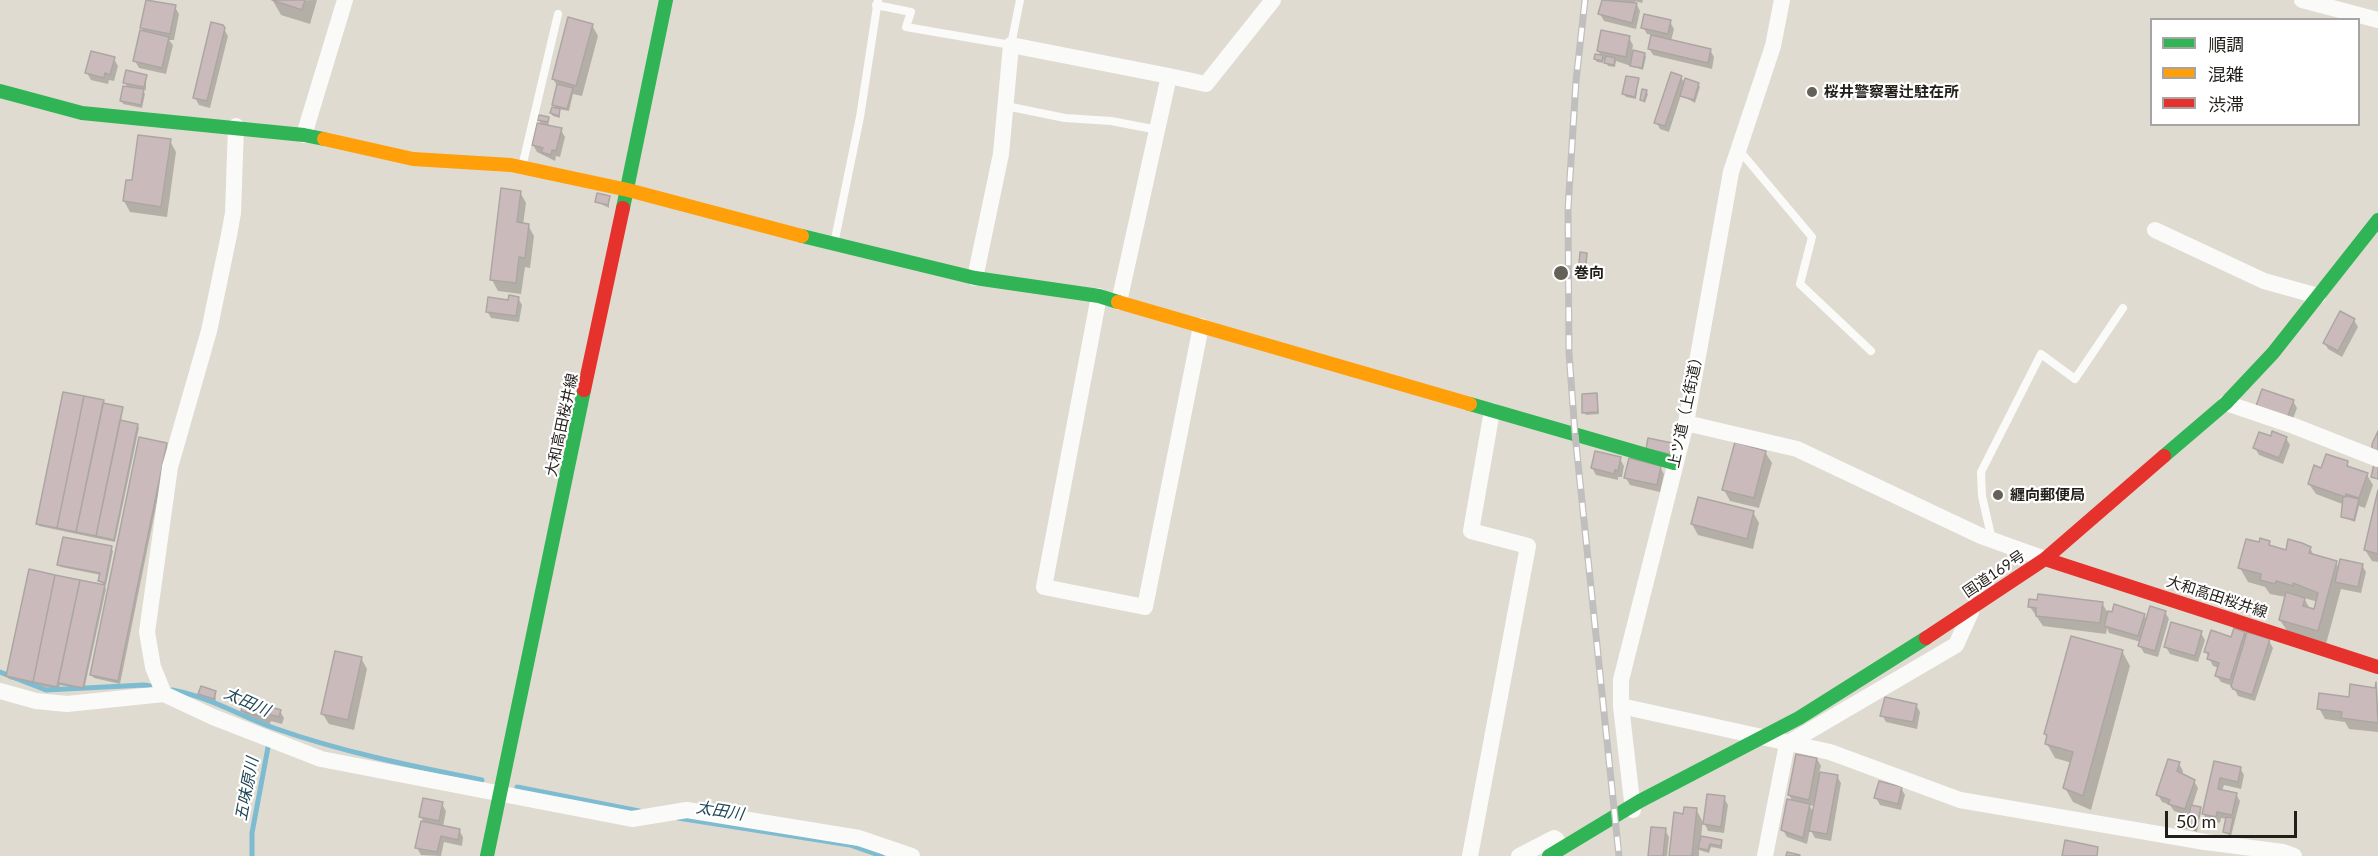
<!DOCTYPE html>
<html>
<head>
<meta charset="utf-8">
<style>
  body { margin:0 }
  #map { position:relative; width:2378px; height:856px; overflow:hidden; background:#e0dbd1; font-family:Lato,"Noto Sans JP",sans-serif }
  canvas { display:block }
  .legend { position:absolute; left:2150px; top:18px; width:210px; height:108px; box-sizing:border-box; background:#fff; border:2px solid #a7a5a3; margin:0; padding:8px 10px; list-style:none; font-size:18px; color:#221f19 }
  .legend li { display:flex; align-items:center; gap:12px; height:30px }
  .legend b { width:30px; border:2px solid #a7a5a3 }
  .scale { position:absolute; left:2165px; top:811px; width:132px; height:27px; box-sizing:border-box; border:3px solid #221f19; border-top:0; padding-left:8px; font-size:18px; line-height:21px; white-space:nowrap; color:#221f19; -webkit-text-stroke:4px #fff; paint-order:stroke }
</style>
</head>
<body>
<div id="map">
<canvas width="2378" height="856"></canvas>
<ul class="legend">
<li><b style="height:8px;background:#30b455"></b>順調</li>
<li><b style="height:8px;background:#ff9f0a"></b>混雑</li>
<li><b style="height:8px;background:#e5322d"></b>渋滞</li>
</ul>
<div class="scale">50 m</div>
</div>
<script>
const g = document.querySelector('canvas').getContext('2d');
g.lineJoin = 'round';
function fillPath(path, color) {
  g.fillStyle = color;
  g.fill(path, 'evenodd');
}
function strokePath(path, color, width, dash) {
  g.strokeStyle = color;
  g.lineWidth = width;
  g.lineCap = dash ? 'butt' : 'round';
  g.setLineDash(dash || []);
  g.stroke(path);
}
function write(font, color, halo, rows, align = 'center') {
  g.font = font + ' Lato,"Noto Sans JP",sans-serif';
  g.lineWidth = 4.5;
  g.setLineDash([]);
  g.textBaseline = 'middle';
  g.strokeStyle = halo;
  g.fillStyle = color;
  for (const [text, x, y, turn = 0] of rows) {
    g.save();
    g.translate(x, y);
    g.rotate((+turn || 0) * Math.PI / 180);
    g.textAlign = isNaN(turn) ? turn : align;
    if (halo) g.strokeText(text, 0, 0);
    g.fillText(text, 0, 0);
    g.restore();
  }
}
const shadow = new Path2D(`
  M317 0 310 24 281 15 273 1Z
  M1604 0H1643L1642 3 1635 1 1640 11 1636 29 1604 21 1600 14Z
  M175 7 179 14 174 40H169L173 45 166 74 139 68 135 61 144 32 142 28Z
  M1670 22 1674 29 1671 41 1710 50 1714 57 1712 69 1653 55 1649 48 1652 35 1647 34 1643 27Z
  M592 25 598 36 582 96 573 94 569 111 558 109 560 118 553 116 551 113 556 109 554 105 558 87 553 79Z
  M222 26 228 36 210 108 199 105 195 98Z
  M1629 38 1633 45 1632 51 1645 54 1646 57 1643 70 1616 61 1615 67 1608 66 1604 59 1603 63 1597 62 1595 59 1602 57 1598 51Z
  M114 59 118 66 114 81 109 80 108 84 91 80 87 73Z
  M146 76V90L142 89 145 94 142 108 123 104 122 101 128 88 125 83Z
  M1681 77 1685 84H1698L1700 87 1695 103 1681 95 1669 132 1660 129 1656 122Z
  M1638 79 1636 99 1626 97 1624 94Z
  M1646 91 1648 94 1645 103 1641 100Z
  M548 119 549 127 561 130 565 137 560 157 556 156 555 161 537 152 533 145 542 126 539 120Z
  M170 141 176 152 167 217 130 212 124 201 133 182Z
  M520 192 526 203 523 225H528L534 236 530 268 525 267 521 294 498 291 492 280Z
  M609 198V208L597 202Z
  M1586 254 1587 267H1582L1580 264Z
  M518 298 522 305 519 322 491 318 487 311Z
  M2354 320 2358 327 2342 357 2328 349 2324 342Z
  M1596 394 1599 414 1586 415 1584 412Z
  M2293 401 2297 408 2291 424 2261 413Z
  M122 408 121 422 137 425 139 428 115 542 39 526 38 523Z
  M2271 438H2286L2290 445 2283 464 2259 455 2255 448Z
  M166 444 168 447 120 684 94 678 92 675Z
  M1765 452 1772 463 1759 508 1730 501 1724 490Z
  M1620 459 1624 466 1622 477H1618V480L1596 475 1592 468Z
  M2347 463 2351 469 2367 475 2373 485 2365 508 2359 506 2355 522 2342 517 2345 505 2316 494 2309 484 2322 470Z
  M1660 467 1664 474 1660 492 1630 485 1626 478Z
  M2378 497V562L2372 561 2365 550Z
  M1753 512 1759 523 1753 549 1698 535 1692 524Z
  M2269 543 2272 548 2287 552 2310 548 2314 556 2336 562 2339 569 2362 565 2366 572 2361 593 2341 589 2326 644 2289 634 2280 620 2286 597 2270 594 2265 587 2248 582 2240 568 2260 544ZM2304 598 2315 601V610L2310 609Z
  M111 548 113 551 106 585 103 584 106 589 84 690 60 685 59 690 9 679 7 676 30 571 103 586 101 575 61 567 59 564Z
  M2102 603 2108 613 2144 615 2147 620 2165 612 2169 619 2158 657 2144 653 2140 646 2141 642 2109 633 2107 628 2106 634 2043 626 2030 607Z
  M2235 630 2269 641 2273 648 2255 701 2238 696 2233 686 2221 682 2217 676 2219 668 2213 666 2206 652 2232 638Z
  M2201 633 2205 640 2198 662 2170 654 2166 647Z
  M2122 651 2130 666 2091 810 2073 802 2065 788 2072 763 2055 758 2047 744 2046 734Z
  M361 658 367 669 354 730 329 724 322 713Z
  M2377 683 2378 732 2349 729 2345 722 2325 719 2319 708 2350 699 2352 686 2377 689Z
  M215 692 216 701 200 694Z
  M1916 705 1920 712 1917 729 1886 722 1882 715Z
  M242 710 280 711 284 718 282 724 271 721 270 724 246 717Z
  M1817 759 1821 766 1819 773 1837 776 1841 783 1831 841 1815 838 1810 829 1807 844 1787 837 1783 830 1793 802 1789 795ZM1809 805 1815 806 1814 813Z
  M2215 762 2240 768 2244 775 2241 789 2224 785 2222 791 2236 794 2240 801 2231 836 2224 832 2227 819 2221 818 2220 823 2207 820 2203 813Z
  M2179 764 2183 771 2182 775 2194 781 2198 788 2192 807 2201 812 2197 832 2187 827 2190 816 2174 811 2170 805 2162 802 2158 795Z
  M1901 788 1905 795 1901 810 1880 805 1876 798Z
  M1724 798 1728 805 1724 833 1708 831 1703 820 1701 837 1721 841 1722 849 1711 847 1709 853 1699 850V856H1671L1684 816 1696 809 1704 824Z
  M442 804 446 811 443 827 459 830 463 837 462 846 444 842 441 856 421 855 417 848 424 823 421 817Z
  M1665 830 1669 837 1667 856H1649Z`);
const stream = new Path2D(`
  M0 672 46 690 144 685 157 687
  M172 690C210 697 238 715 274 728 342 752 411 766 482 780
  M517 787 639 811
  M678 818 850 845 882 856
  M252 856V833L269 742`);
const building = new Path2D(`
  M146 0 176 5 170 34 140 28Z
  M272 0H305L302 10Z
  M1602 0 1637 3 1632 23 1598 14Z
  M1644 14 1671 20 1668 34 1641 28Z
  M568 17 593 24 576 86 552 79Z
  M211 22 223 25 225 28 207 101 193 98Z
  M140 30 169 37 162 68 133 61Z
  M1601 30 1630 36 1626 57 1597 51Z
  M1651 35 1711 49 1708 63 1648 49Z
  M1633 50 1645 53 1642 68 1630 66Z
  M91 51 115 57 110 75 105 73 104 78 85 73Z
  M1595 54 1603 55 1602 61 1594 59Z
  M1606 56 1615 58 1614 65 1604 63Z
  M126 70 147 75 144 87 123 83Z
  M1671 72 1682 76 1665 126 1654 123Z
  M1626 76 1639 78 1635 97 1622 94Z
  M1685 78 1699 83 1694 100 1680 96Z
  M557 84 573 88 567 109 552 105Z
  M123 86 144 89 141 105 120 101Z
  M1642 89 1647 90 1644 101 1640 100Z
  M552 107 560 109 559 116 550 113Z
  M539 115 549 117 548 122 537 120Z
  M537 123 562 128 556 151 552 150 551 155 541 152 543 148 532 145Z
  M138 135 171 139 161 207 123 201 126 180H132Z
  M501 188 521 191 517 222 529 224 525 258 519 257 516 283 490 280Z
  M597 193 610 196 608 205 595 202Z
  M1580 252 1587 253 1586 264H1579Z
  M509 295 519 297 516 316 486 312 488 297 508 300Z
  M2340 311 2355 319 2338 351 2323 343Z
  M2262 389 2294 400 2287 418 2256 406Z
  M63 392 84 396 57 528 36 524Z
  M1597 393 1598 412 1582 413V394Z
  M84 396 104 400 76 532 57 528Z
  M103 403 123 407 96 536 76 532Z
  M120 420 138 424 114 540 96 536Z
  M2272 431 2287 437 2279 458 2253 448 2259 432 2271 436Z
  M2378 431V451L2372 449V444Z
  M139 437 167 443 118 681 90 675Z
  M1648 438 1672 443 1670 454 1646 449Z
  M1735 442 1766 451 1754 498 1722 490Z
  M1595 451 1621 457 1618 471 1615 470 1614 474 1591 468Z
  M2326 454 2348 461 2347 466 2368 473 2359 498 2346 494 2345 497 2308 484 2314 465 2321 468Z
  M1629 458 1661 466 1657 485 1624 478Z
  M2374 464 2378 465V479L2371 477Z
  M2378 490V554L2364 550Z
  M2346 496 2359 499 2354 520 2341 517 2343 497Z
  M1698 497 1754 511 1747 539 1691 524Z
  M63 537 112 546 105 583 98 581 100 573 57 565Z
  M2260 538 2270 541 2269 545 2286 550 2288 539 2302 543 2311 547 2309 553 2337 561 2318 631 2279 620 2286 592 2305 598 2303 606 2314 609 2318 593 2293 583V586L2276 581 2275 584 2260 580 2261 574 2238 568 2246 539 2259 542Z
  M2340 559 2363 564 2358 587 2335 582Z
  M29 569 55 575 33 682 6 676Z
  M55 575 80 580 57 687 33 682Z
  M80 580 105 585 83 688 58 683Z
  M2038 594 2103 602 2100 623 2036 616V608L2028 607 2029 599 2037 600Z
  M2114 604 2145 614 2138 636 2104 626 2108 611 2112 612Z
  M2150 606 2166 611 2155 651 2138 646Z
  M2171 622 2202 631 2195 656 2164 647Z
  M2234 628 2245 632 2230 680 2215 676 2219 663 2207 659 2209 653 2204 652 2211 630 2231 637Z
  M2247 632 2270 639 2252 695 2233 689 2231 686Z
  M2071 636 2123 650 2083 796 2063 788 2073 752 2045 744 2047 735 2044 734Z
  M335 651 362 657 348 720 321 714Z
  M2376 682 2378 723 2341 718 2342 712 2317 709 2319 693 2349 697 2350 684 2375 688Z
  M201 686 216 691 214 699 198 694Z
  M1885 697 1917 704 1913 722 1880 716Z
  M244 699 281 710 279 717 268 714 267 718 241 711Z
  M1796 754 1817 758 1809 800 1788 795Z
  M2168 759 2180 762 2177 771 2195 780 2185 809 2168 804 2170 800 2156 795Z
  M2214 761 2241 767 2238 782 2220 778 2218 789 2237 793 2232 815 2217 812 2216 817 2202 814Z
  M1820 772 1838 775 1827 834 1809 831Z
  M1879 781 1902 787 1898 804 1874 798Z
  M1707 794 1725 796 1721 827 1703 824Z
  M423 798 443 802 439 821 419 817Z
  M1787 799 1810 804 1803 838 1781 830Z
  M2191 805 2201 807 2196 830 2186 828Z
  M1684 807 1697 808 1692 856H1669L1674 812 1683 814Z
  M2226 817 2233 818 2230 834 2223 832Z
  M421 821 460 829 458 840 441 836 437 852 415 848Z
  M1651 827 1666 828 1663 856H1648Z
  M1701 836 1722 840 1721 846 1710 844 1708 850 1698 848Z
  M2065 840 2098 847 2097 856H2062Z
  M1787 852 1800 855 1799 856H1786Z`);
const lane = new Path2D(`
  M876 5 911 12 906 27 1011 45 1020 0
  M1006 106 1065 118 1111 121 1158 130
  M1739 150 1812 237 1800 284 1871 351
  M522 167 558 14
  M834 244 860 117 878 0
  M1992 540 1982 496 1981 472 2041 354 2075 379 2123 308`);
const street = new Path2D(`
  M2302 0 2378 20
  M304 135 345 0
  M2155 230 2264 281 2318 296
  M975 278 1001 154 1011 45 1169 76
  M1099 296 1044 587 1145 607 1201 326
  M1119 302 1169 76 1206 84 1273 0
  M2226 403 2294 426 2378 459
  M1686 423 1797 449 1981 536 2045 559
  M0 691 36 701 67 704 164 694 213 717 321 759 632 819 687 810 859 838 912 856
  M164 694 153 667 147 632 170 467 209 331 229 235 233 213 236 126
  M1621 706 1830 752 1960 800 2205 842 2283 852 2294 856
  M1633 810 1621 706V680L1686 423 1731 172 1773 46 1782 0
  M1470 856 1528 546 1471 531 1492 411
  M1519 856 1554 838 1557 840
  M1765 856 1787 744 1956 645 1971 612`);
const fast = new Path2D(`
  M0 91 82 113 304 135 324 139
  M623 208 666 0
  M802 236 975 278 1099 296 1118 302
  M1470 404 1674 463
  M2164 456 2226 403 2273 353 2378 220
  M487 856 584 390
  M1549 856 1640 801 1799 718 1926 638`);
const slow = new Path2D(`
  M324 139 413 159 511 165 628 190 802 236
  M1118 302 1470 404`);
const jam = new Path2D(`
  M584 390 623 208
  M2045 559 2378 667
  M1926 638 2045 559 2164 456`);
const rail = new Path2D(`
  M1585 0 1576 81 1568 209 1569 353 1575 434 1619 856`);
const markers = [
  [1812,92,6,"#646159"],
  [1561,273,8,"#646159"],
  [1998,495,6,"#646159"]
];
const poiNames = [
  ["桜井警察署辻駐在所",1824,92],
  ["巻向",1574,273],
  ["纒向郵便局",2010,495]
];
const streetNames = [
  ["上ツ道（上街道）",1686,409,-78],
  ["大和高田桜井線",562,425,-78],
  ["国道169号",1994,574,-34],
  ["大和高田桜井線",2217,597,18]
];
const waterNames = [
  ["太田川",247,702,24],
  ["五味原川",247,789,-79],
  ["太田川",720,811,9]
];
fillPath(shadow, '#0003');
strokePath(stream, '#7dbbd0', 5);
fillPath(building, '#cbbabc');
strokePath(building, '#aca6a3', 1.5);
strokePath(lane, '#fafaf8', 8);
strokePath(street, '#fafaf8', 16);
strokePath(fast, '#30b455', 14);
strokePath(slow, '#ff9f0a', 14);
strokePath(jam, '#e5322d', 14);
strokePath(rail, '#c1bfbd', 7);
strokePath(rail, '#fff', 4.5, [14]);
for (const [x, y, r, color] of markers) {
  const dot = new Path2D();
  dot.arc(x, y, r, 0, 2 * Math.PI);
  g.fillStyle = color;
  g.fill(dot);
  strokePath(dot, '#fff', 2);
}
write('bold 15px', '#221f19', '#fff', poiNames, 'left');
write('15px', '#221f19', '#fff', streetNames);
write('italic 16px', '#204757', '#fff', waterNames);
</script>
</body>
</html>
